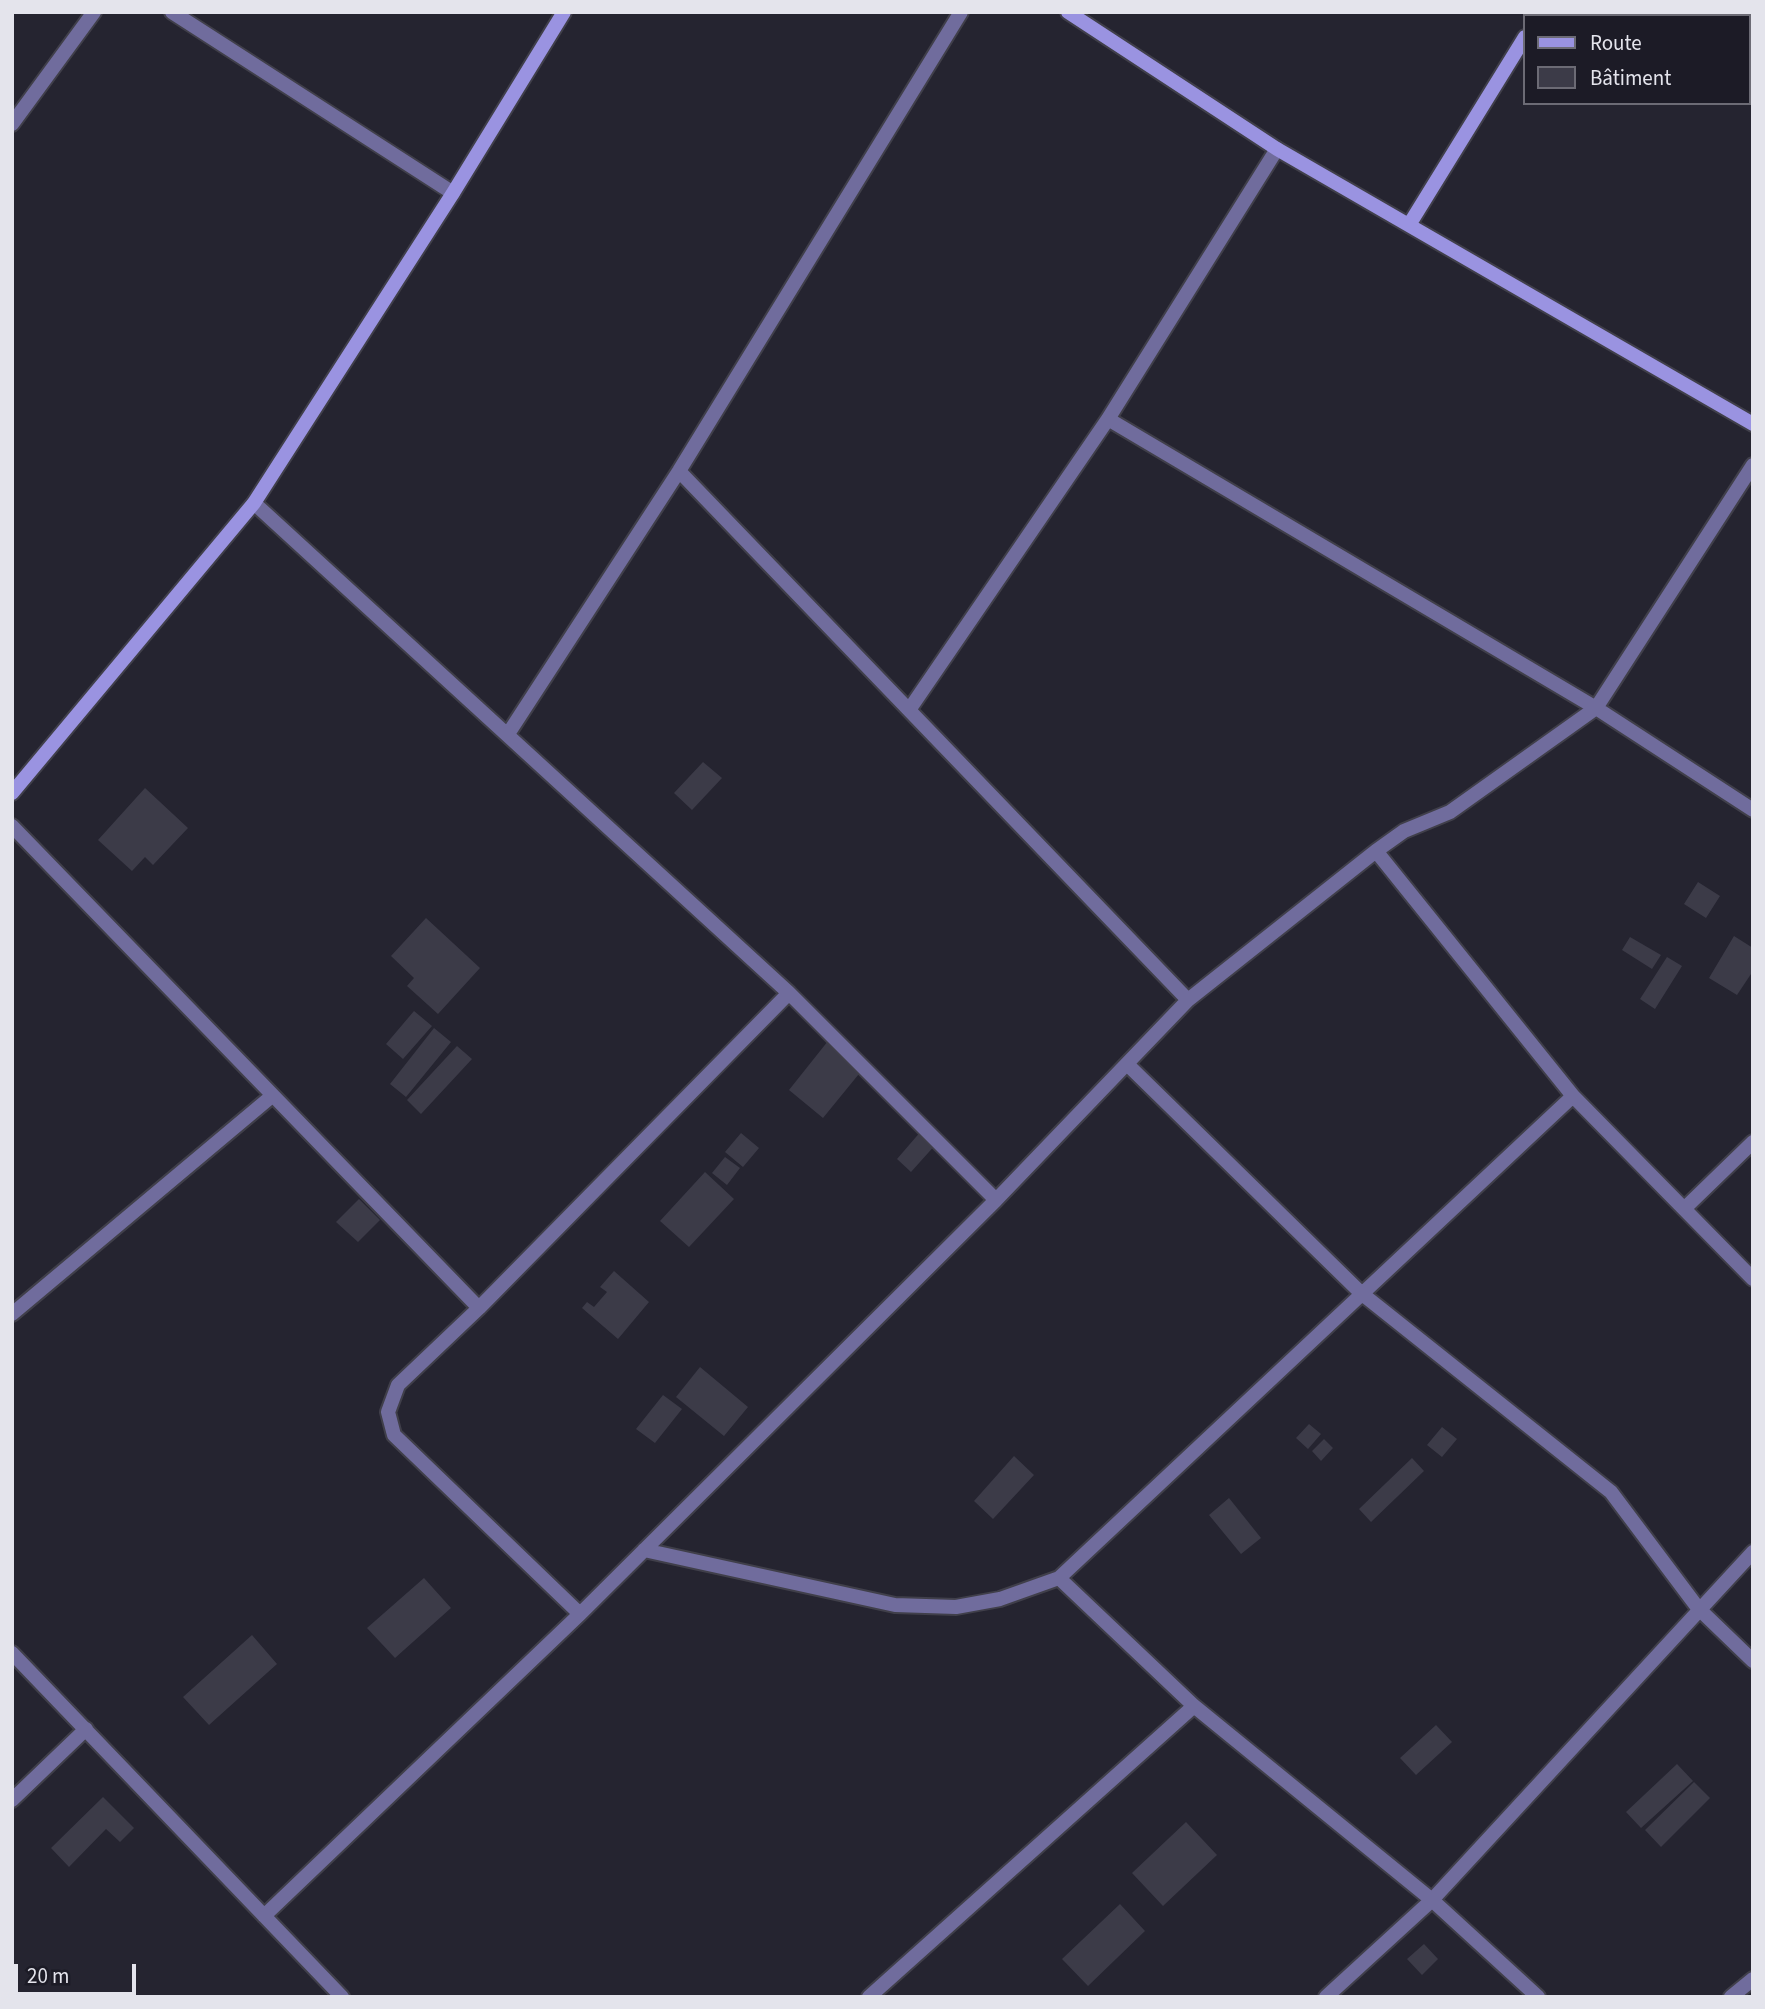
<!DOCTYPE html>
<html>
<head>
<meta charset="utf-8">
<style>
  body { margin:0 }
  #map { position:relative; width:1765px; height:2009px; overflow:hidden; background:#252430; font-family:"Source Sans 3",sans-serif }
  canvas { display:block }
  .frame { position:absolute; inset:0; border:14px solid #e4e4ec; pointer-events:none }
  .legend { position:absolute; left:1523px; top:14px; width:228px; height:91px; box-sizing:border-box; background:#1c1b26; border:2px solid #6c6b75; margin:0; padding:9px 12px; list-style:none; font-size:21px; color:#e4e4ec }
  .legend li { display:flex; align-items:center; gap:14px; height:35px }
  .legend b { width:35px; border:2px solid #6c6b75 }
  .scale { position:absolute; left:14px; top:1964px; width:122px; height:32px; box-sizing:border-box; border:4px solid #e4e4ec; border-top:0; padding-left:9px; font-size:21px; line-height:24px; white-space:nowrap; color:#e4e4ec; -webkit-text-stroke:5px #1c1b26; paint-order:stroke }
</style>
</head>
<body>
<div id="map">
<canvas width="1765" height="2009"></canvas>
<div class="frame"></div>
<ul class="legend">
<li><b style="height:9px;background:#9a93e1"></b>Route</li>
<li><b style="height:19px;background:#3c3b48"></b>Bâtiment</li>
</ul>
<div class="scale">20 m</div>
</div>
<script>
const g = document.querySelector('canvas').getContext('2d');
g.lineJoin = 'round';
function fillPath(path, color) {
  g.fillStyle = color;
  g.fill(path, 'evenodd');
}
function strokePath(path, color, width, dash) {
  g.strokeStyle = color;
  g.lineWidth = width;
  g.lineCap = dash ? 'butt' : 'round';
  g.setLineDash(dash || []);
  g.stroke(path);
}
const building = new Path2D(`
  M703 762 722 778 692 810 674 793Z
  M145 788 188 828 153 865 145 857 132 871 98 840Z
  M1698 882 1720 896 1706 918 1684 904Z
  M426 918 480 968 438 1014 407 986 414 978 391 956Z
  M1734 936 1753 948V971L1737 995 1709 978Z
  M1630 937 1661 955 1652 969 1622 950Z
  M1667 957 1682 966 1655 1009 1640 999Z
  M414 1011 432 1026 403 1059 386 1044Z
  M434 1028 451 1042 406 1097 390 1084Z
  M828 1041 863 1069 823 1118 789 1090Z
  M457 1046 472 1059 421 1114 407 1100Z
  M922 1130 937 1143 911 1172 897 1159Z
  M741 1133 759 1148 743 1167 725 1152Z
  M725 1157 740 1168 727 1185 712 1173Z
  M705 1172 734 1199 689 1247 660 1221Z
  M359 1199 380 1220 358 1242 336 1222Z
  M614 1271 649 1302 618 1339 582 1308 587 1302 594 1307 607 1292 600 1287Z
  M700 1367 748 1407 724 1436 676 1397Z
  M663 1395 682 1409 655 1443 636 1429Z
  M1309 1424 1321 1434 1308 1449 1296 1438Z
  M1442 1427 1457 1439 1442 1457 1427 1445Z
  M1324 1439 1333 1448 1321 1461 1312 1451Z
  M1014 1456 1034 1475 993 1519 974 1501Z
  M1412 1458 1424 1471 1371 1522 1359 1509Z
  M1229 1498 1261 1538 1241 1554 1209 1515Z
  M424 1578 451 1608 395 1658 367 1628Z
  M252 1635 277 1664 209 1725 183 1697Z
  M1436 1725 1452 1742 1416 1775 1400 1758Z
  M1677 1764 1693 1781 1641 1828 1626 1812Z
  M1694 1782 1710 1798 1661 1847 1645 1830Z
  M103 1797 134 1828 120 1842 106 1829 69 1867 51 1848Z
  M1186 1822 1217 1855 1163 1906 1132 1873Z
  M1120 1904 1145 1931 1088 1986 1062 1959Z
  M1424 1944 1438 1959 1422 1975 1407 1959Z`);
const street = new Path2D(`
  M172 12 453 193
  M1736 12 1741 16
  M12 124 94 12
  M1108 419 1596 708 1753 810
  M679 471 1188 1000
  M254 503 789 993 996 1200
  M909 710 1108 419 1277 149
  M508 734 679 471 961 12
  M12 826 479 1308
  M1376 851 1404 831 1450 812 1596 708 1753 465
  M1128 1065 1361 1293 1611 1492 1698 1608 1753 1661
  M1686 1207 1753 1142
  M12 1314 272 1096
  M644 1550 895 1605 956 1607 1000 1599 1059 1578
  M580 1614 394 1435 388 1412 398 1385 479 1308 789 993
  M12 1653 342 1997
  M12 1800 86 1729
  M264 1916 580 1614 996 1200 1188 1000 1376 851 1573 1096 1753 1279
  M869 1997 1194 1706
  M1326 1997 1432 1900 1753 1552
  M1538 1997 1432 1900 1194 1706 1059 1578 1573 1096
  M1731 1997 1753 1979`);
const secondary = new Path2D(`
  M1068 12 1277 149 1753 424
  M1539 16 1541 12
  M1409 225 1525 37
  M12 793 254 503 453 193 564 12`);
fillPath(building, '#3c3b48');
strokePath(street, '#403f4a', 18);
strokePath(secondary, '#403f4a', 18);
strokePath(street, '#706c9d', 14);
strokePath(secondary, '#9a93e1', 14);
</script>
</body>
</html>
